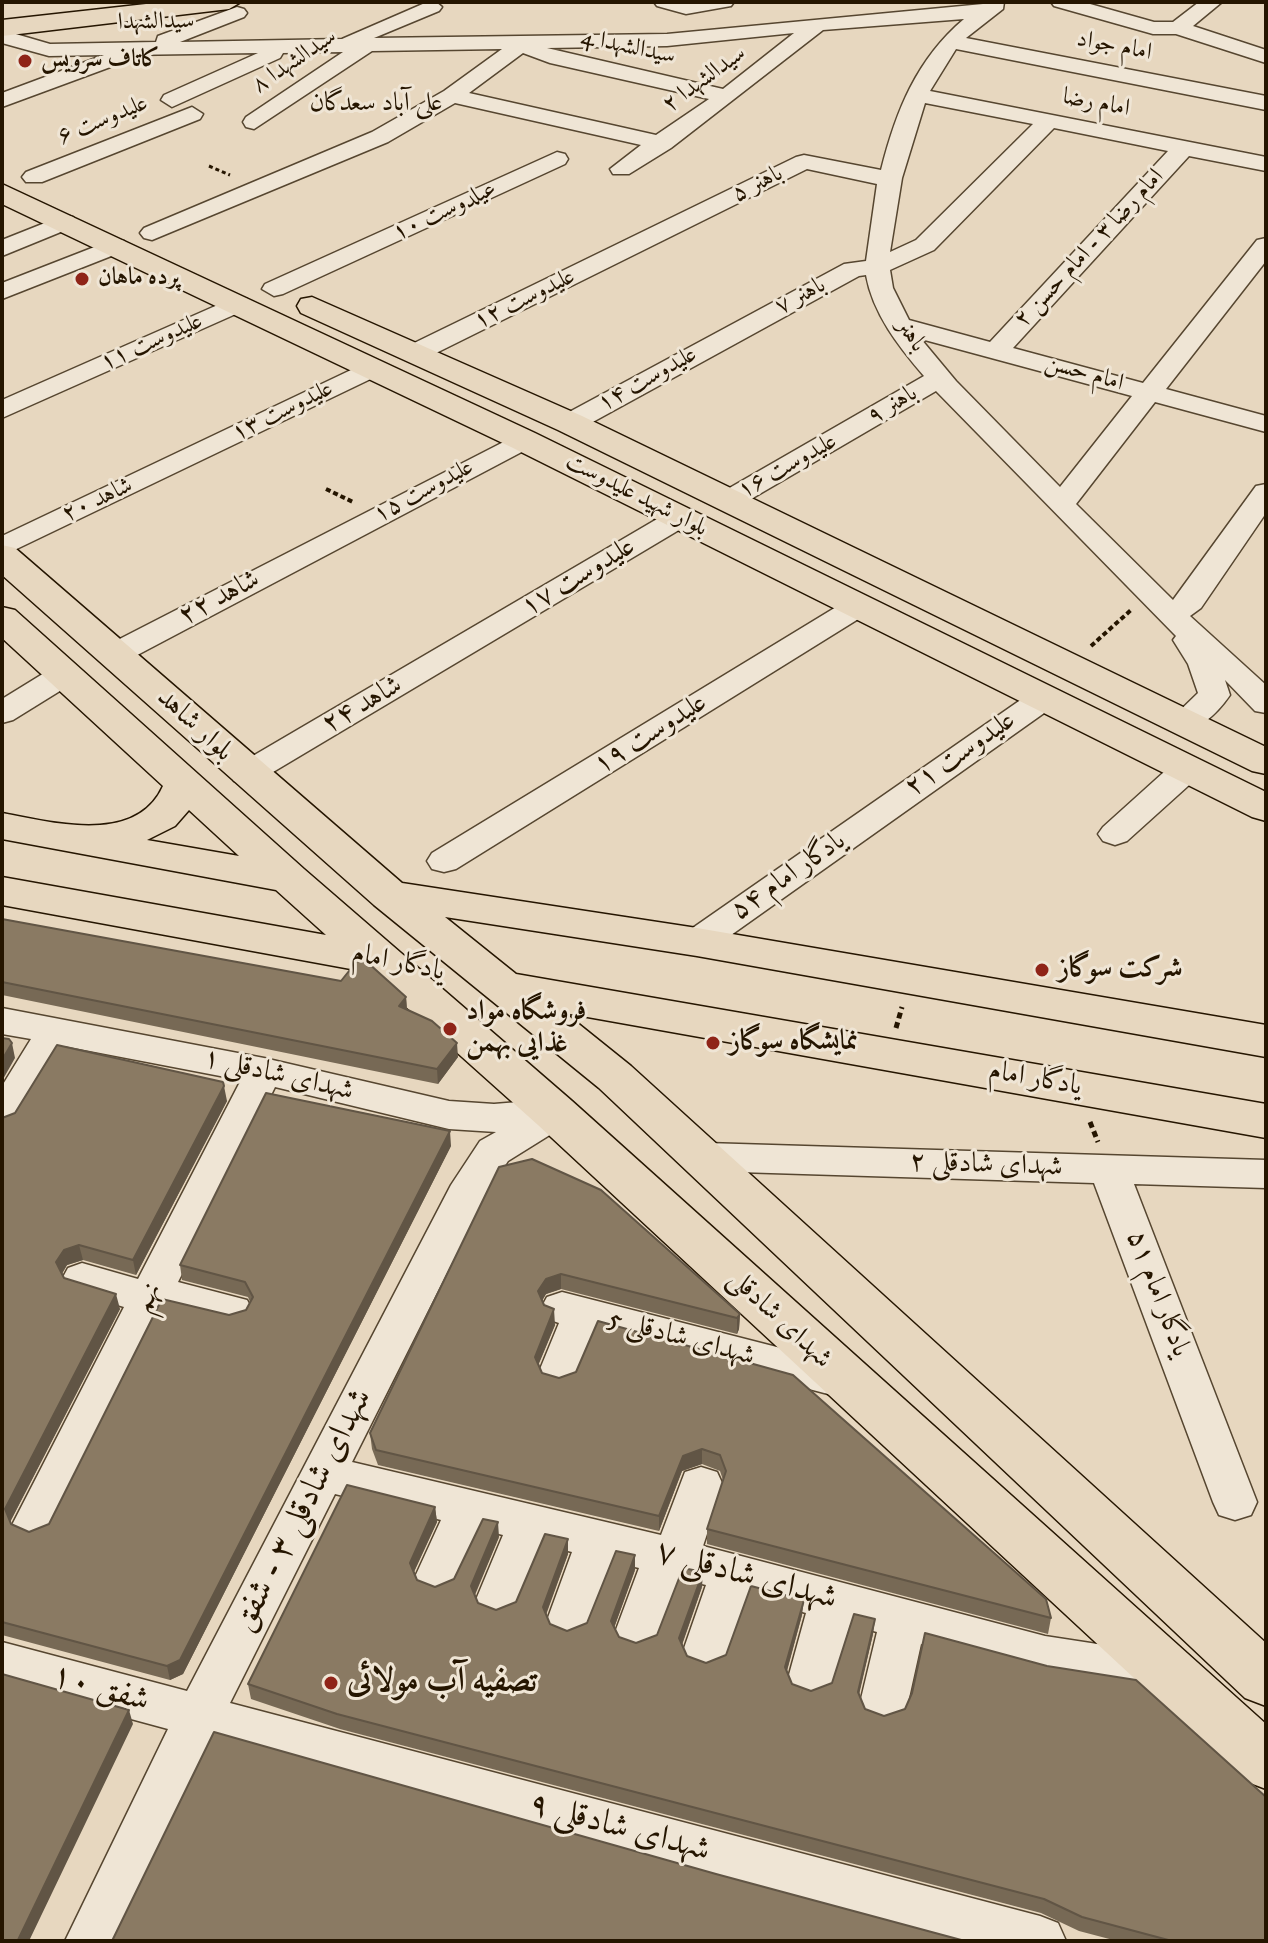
<!DOCTYPE html>
<html>
<head>
<meta charset="utf-8">
<style>
  body { margin:0 }
  #map { position:relative; width:1268px; height:1943px; overflow:hidden; background:#e7d7bf; font-family:"IM FELL DW Pica",serif }
  canvas { display:block }
  .frame { position:absolute; inset:0; border:4px solid #251500; pointer-events:none }
</style>
</head>
<body>
<div id="map">
<canvas width="1268" height="1943"></canvas>
<div class="frame"></div>
</div>
<script>
const g = document.querySelector('canvas').getContext('2d');
g.lineJoin = 'round';
function strokePath(path, color, width, dash) {
  g.strokeStyle = color;
  g.lineWidth = width;
  g.lineCap = dash ? 'butt' : 'round';
  g.setLineDash(dash || []);
  g.stroke(path);
}
function fillPath(path, color) {
  g.fillStyle = color;
  g.fill(path, 'evenodd');
}
function write(font, color, halo, rows, align = 'center') {
  g.font = font + ' "IM FELL DW Pica",Amiri,serif';
  g.lineWidth = 6;
  g.setLineDash([]);
  g.textBaseline = 'middle';
  g.strokeStyle = halo;
  g.fillStyle = color;
  for (const [text, x, y, turn = 0] of rows) {
    g.save();
    g.translate(x, y);
    g.rotate((+turn || 0) * Math.PI / 180);
    g.textAlign = isNaN(turn) ? turn : align;
    if (halo) g.strokeText(text, 0, 0);
    g.fillText(text, 0, 0);
    g.restore();
  }
}
const pathFar2 = new Path2D(`
  M209 166 230 175`);
const pathFar1 = new Path2D(`
  M326 489 353 502
  M1091 646 1131 610`);
const path = new Path2D(`
  M896 1028 902 1007
  M1090 1122 1098 1142`);
const minor = new Path2D(`
  M436 2 442 7 439 11 374 38 667 34 1004 2 1003 9 966 38 1266 96V110L956 49 930 91 1266 157V171L1189 156 1013 348 1143 383 1257 240 1266 238V261L1166 389 1266 416V432L1155 402 1076 504 1173 600 1256 486 1266 484V513L1201 608 1190 616 1266 685V713L1255 711 1225 680 1230 695C1217 714 1196 735 1173 729L1168 722 1198 693 1188 664 1173 640 1176 636 936 391 739 506H719L715 500 719 494 924 376C899 347 873 314 866 275L859 276 580 429H560L556 423 560 417 844 264 866 261 877 184 807 169 424 359 415 361 402 353 406 347 796 157 804 155 881 170C896 111 916 60 964 19L823 30 671 148 629 174H613L610 169 641 145 455 103 388 142 152 240 144 238 140 233 144 228 372 132 444 91 502 49 372 51 254 129 246 127 243 122 246 117 343 52 283 53 280 58 172 107 161 100 164 95 258 53 126 55 124 62 2 107V93L104 55 49 56 2 43V30L50 44 156 42 158 36 237 7 244 9 247 13 244 17 180 42 342 39 425 3ZM794 33 723 89 547 48 667 46ZM523 53 550 63 709 99 656 135 469 93ZM925 103 1033 124 916 240 890 252 902 178ZM1054 128 1168 151 990 342 909 320 893 288 890 270 934 250ZM921 339 1132 396 1060 487 956 381Z
  M654 2H734L731 6 686 14 657 6Z
  M1051 2H1083L1154 22H1173L1199 2H1222L1193 26 1266 50V63L1176 34H1153L1054 6Z
  M192 107 203 114 200 119 42 182H26L22 177 26 172Z
  M557 152 565 154 568 159 565 164 283 294 274 296 262 289 265 284Z
  M65 215 73 217 77 222 73 227 2 256V240Z
  M115 239 124 241 127 246 124 251 2 299V283Z
  M238 296 247 299 251 304 247 309 2 418V400Z
  M372 360 385 368 381 374 2 556V536Z
  M523 432 533 434 537 440 533 446 126 661H104L100 654 104 647Z
  M679 509 689 512 693 518 689 524 258 781 246 784 234 781 230 774 234 767 669 512Z
  M857 598 868 601 872 607 868 613 456 869 444 872 432 869 427 861 432 853 846 601Z
  M65 665 76 667 81 674 76 681 13 720 2 723V699L54 667Z
  M1043 690 1054 692 1059 699 1054 706 710 950 697 954 684 950 679 942 684 934 1032 692Z
  M1186 760 1198 763 1202 770 1198 777 1127 841 1115 845 1103 841 1098 834 1103 827 1174 763Z
  M2 1008 264 1058 449 1101 494 1104 555 1099 569 1103 574 1113 569 1123 508 1161 488 1191 352 1462 661 1535 685 1472 701 1467 717 1472 723 1485 703 1546 1045 1636 1169 1655 1186 1661 1193 1676 1186 1691 1169 1697 1045 1678 921 1644 907 1707 900 1722 883 1728 866 1722 859 1707 877 1632 850 1625 828 1697 811 1703 794 1697 787 1682 806 1613 748 1597 723 1669 706 1675 689 1669 682 1654 706 1585 681 1579 654 1649 637 1655 620 1649 614 1635 639 1568 614 1562 585 1637 569 1643 553 1637 546 1623 572 1552 544 1545 514 1616 498 1622 482 1616 475 1602 503 1535 482 1530 453 1593 437 1599 421 1593 414 1579 441 1520 335 1494 230 1703 1040 1916 1058 1923 1066 1941H949L212 1741 118 1941H65L168 1729 2 1684V1642L187 1691 451 1185 480 1141 496 1132 449 1129 275 1087 178 1282 247 1300 253 1311 247 1322 232 1327 163 1311 50 1538 34 1544 18 1538 12 1525 124 1307 68 1290 62 1279 68 1268 82 1263 138 1279 241 1080 64 1046 16 1127 2 1131V1086L31 1039 2 1034Z
  M706 1143 1266 1160V1188L1134 1184 1257 1502 1251 1515 1235 1520 1219 1515 1213 1502 1094 1183 706 1171 692 1167 686 1157 692 1147Z
  M562 1292 847 1365 862 1370 868 1382 862 1394 847 1399 597 1333 574 1386 559 1391 544 1386 538 1374 559 1323 547 1319 541 1308 547 1297Z`);
const major = new Path2D(`
  M164 2H241L229 9 2 36V20Z
  M2 184 535 433 1266 792V821L1252 817 511 447 2 204Z
  M312 297 582 416 1266 747V774L1252 771 558 430 301 313 297 306 301 299Z
  M2 545 15 548 402 883 697 928 1266 1025V1057L697 956 445 917 516 974 1266 1104V1138L565 1013 631 1066 1266 1643V1706L1245 1698 599 1088 374 905 2 575Z
  M2 607 15 610 304 869 572 1101 1266 1724V1789L1245 1781 538 1125 367 972 2 905V877L326 935 276 890 2 839V813C51 822 136 846 163 786L2 638ZM189 810 239 856 147 840 175 826Z`);
const wall = new Path2D(`
  M2 919 406 997 407 1009 458 1057 438 1084 2 995Z
  M227 1101 136 1275 83 1260 67 1265 62 1274 64 1278 120 1309 10 1522 11 1524 29 1532 49 1524 229 1315 246 1310 250 1302 248 1297 182 1280 180 1265 451 1146 183 1674 170 1680 2 1635V1118Z
  M499 1167 740 1314 739 1329 737 1334 561 1289 546 1294 542 1301 555 1325 538 1365 542 1373 559 1378 576 1372 1051 1618 1048 1634 707 1544V1529L723 1480 720 1471 702 1464 682 1471 659 1531 378 1465 372 1449 370 1433Z
  M435 1507 437 1522 414 1572 417 1580 435 1587 454 1579 499 1537 475 1595 478 1603 496 1610 516 1602 568 1539V1554L546 1615 550 1624 567 1631 587 1623 635 1570 614 1628 619 1637 636 1643 657 1635 702 1587 682 1645 687 1656 706 1663 726 1655 802 1615 787 1671 792 1684 811 1691 832 1683 873 1634 859 1695 865 1709 1266 1941H1117L1079 1931 1041 1913 340 1729 251 1699 248 1684Z`);
const shadedWall = new Path2D(`
  M406 997 407 1012 399 1006Z
  M12 1043 15 1058 2 1081V1060Z
  M457 1043 458 1057 438 1084 437 1069Z
  M224 1086 227 1101 136 1275 133 1260Z
  M450 1131 451 1146 183 1674 170 1680 167 1666Z
  M79 1245 83 1260 67 1265 59 1278 56 1262 64 1250Z
  M561 1274V1289L546 1294 538 1307V1291L546 1279Z
  M116 1294 120 1309 9 1524 5 1509Z
  M554 1309 555 1325 535 1373V1357Z
  M740 1314 739 1329 737 1334V1318Z
  M702 1449V1464L682 1471 659 1531V1516L683 1456Z
  M435 1507 437 1522 411 1578 410 1563Z
  M498 1522 499 1537 472 1601 471 1586Z
  M568 1539V1554L543 1622V1607Z
  M635 1555V1570L611 1636V1621Z
  M703 1572 702 1587 679 1653V1638Z
  M804 1600 802 1615 784 1681 785 1667Z
  M875 1619 873 1634 856 1706 858 1692Z
  M129 1710 133 1724 29 1941H16Z`);
const building = new Path2D(`
  M2 919 341 981 357 961 367 962 406 997 399 1006 432 1021 457 1043 437 1069 2 982Z
  M2 1038 9 1039 12 1043 2 1060Z
  M57 1045 223 1082 224 1086 133 1260 79 1245 64 1250 56 1262 64 1278 116 1294 5 1509 11 1524 29 1532 49 1524 162 1299 229 1315 246 1310 253 1297 245 1282 180 1265 266 1093 450 1131 180 1660 167 1666 2 1622V1118L15 1113Z
  M532 1159 601 1190 740 1314 737 1318 561 1274 546 1279 538 1291 544 1305 554 1309 535 1357 542 1373 559 1378 576 1372 598 1321 793 1375 1046 1599 1051 1618 707 1529 726 1471 720 1455 702 1449 683 1456 659 1516 376 1450 370 1433 499 1167Z
  M347 1485 435 1507 410 1563 417 1580 435 1587 454 1579 483 1519 498 1522 471 1586 478 1603 496 1610 516 1602 545 1534 568 1539 543 1607 550 1624 567 1631 587 1623 616 1551 635 1555 611 1621 619 1637 636 1643 657 1635 683 1568 703 1572 679 1638 687 1656 706 1663 726 1655 751 1586 804 1600 785 1667 792 1684 811 1691 832 1683 854 1614 875 1619 858 1692 865 1709 884 1716 905 1709 912 1693 925 1633 1047 1666 1136 1680 1266 1797V1941H1172L1082 1917 1044 1899 337 1714 248 1684Z
  M2 1674 129 1710 18 1940 16 1941H2Z
  M214 1732 716 1874 965 1941H112Z`);
const markers = [
  [25,61,8,"#8f2418"],
  [82,279,8,"#8f2418"],
  [1042,970,8,"#8f2418"],
  [450,1029,8,"#8f2418"],
  [713,1043,8,"#8f2418"],
  [331,1683,8,"#8f2418"]
];
const farStreetnames = [
  ["سیدالشهدا",156,23,-1],
  ["امام جواد",1114,47,11],
  ["سیدالشهدا 4",628,48,12],
  ["سیدالشهدا ۸",295,62,-34],
  ["سیدالشهدا ۲",705,80,-36],
  ["امام رضا",1096,104,11],
  ["علیدوست ۶",103,121,-22],
  ["باهنر ۵",758,185,-27],
  ["عیلدوست ۱۰",445,212,-25],
  ["امام رضا ۳ - امام حسن ۲",1090,249,-47],
  ["باهنر ۷",801,297,-28],
  ["علیدوست ۱۲",525,300,-26],
  ["باهنر",910,336,56],
  ["علیدوست ۱۱",152,343,-24],
  ["امام حسن",1084,374,16],
  ["علیدوست ۱۴",648,380,-29],
  ["باهنر ۹",893,406,-31],
  ["علیدوست ۱۳",283,412,-26],
  ["علیدوست ۱۶",788,467,-29],
  ["علیدوست ۱۵",424,492,-28],
  ["بلوار شهید علیدوست",636,496,27],
  ["شاهد ۲۰",98,501,-25]
];
const farPoinames = [
  ["کاتاف سرویس",41,61],
  ["پرده ماهان",98,279]
];
const farNeighbourhoodnames = [
  ["علی آباد سعدگان",376,105]
];
const streetNames = [
  ["علیدوست ۱۷",579,578,-31],
  ["شاهد ۲۲",220,599,-28],
  ["شاهد ۲۴",363,706,-30],
  ["بلوار شاهد",194,726,43],
  ["علیدوست ۱۹",651,735,-32],
  ["علیدوست ۲۱",961,755,-35],
  ["یادگار امام ۵۴",789,877,-35],
  ["یادگار امام",398,964,12],
  ["شهدای شادقلی ۱",278,1076,13],
  ["یادگار امام",1035,1080,10],
  ["شهدای شادقلی ۲",986,1166,2],
  ["یادگار امام ۵۱",1157,1294,69],
  ["نهم",149,1298,-63],
  ["شهدای شادقلی",779,1320,43],
  ["شهدای شادقلی 5",681,1339,15]
];
const poiNames = [
  ["شرکت سوگاز",1058,970],
  ["فروشگاه مواد",466,1013],
  ["غذایی بهمن",466,1045],
  ["نمایشگاه سوگاز",729,1043]
];
const nearStreetnames = [
  ["شهدای شادقلی ۳ - شفق",304,1511,-63],
  ["شهدای شادقلی ۷",746,1577,15],
  ["شفق ۱۰",100,1690,16],
  ["شهدای شادقلی ۹",619,1829,15]
];
const nearPoinames = [
  ["تصفیه آب مولائی",347,1683]
];
strokePath(minor, '#564630', 3);
strokePath(major, '#251500', 3);
strokePath(pathFar2, '#251500', 3, [4, 3]);
strokePath(pathFar1, '#251500', 4, [5, 3]);
strokePath(path, '#251500', 5, [6, 4]);
fillPath(minor, '#efe5d5');
fillPath(major, '#e7d7bf');
fillPath(wall, '#776955');
fillPath(shadedWall, '#615545');
fillPath(building, '#8a7a63');
strokePath(building, '#615545', 2);
for (const [x, y, r, color] of markers) {
  const dot = new Path2D();
  dot.arc(x, y, r, 0, 2 * Math.PI);
  g.fillStyle = color;
  g.fill(dot);
  strokePath(dot, '#efe5d5', 3);
}
write('24px', '#251500', '#efe5d5', farStreetnames);
write('bold 24px', '#251500', '#efe5d5', farPoinames, 'left');
write('26px', '#251500', '#efe5d5', farNeighbourhoodnames);
write('28px', '#251500', '#efe5d5', streetNames);
write('bold 28px', '#251500', '#efe5d5', poiNames, 'left');
write('34px', '#251500', '#efe5d5', nearStreetnames);
write('bold 34px', '#251500', '#efe5d5', nearPoinames, 'left');
</script>
</body>
</html>
